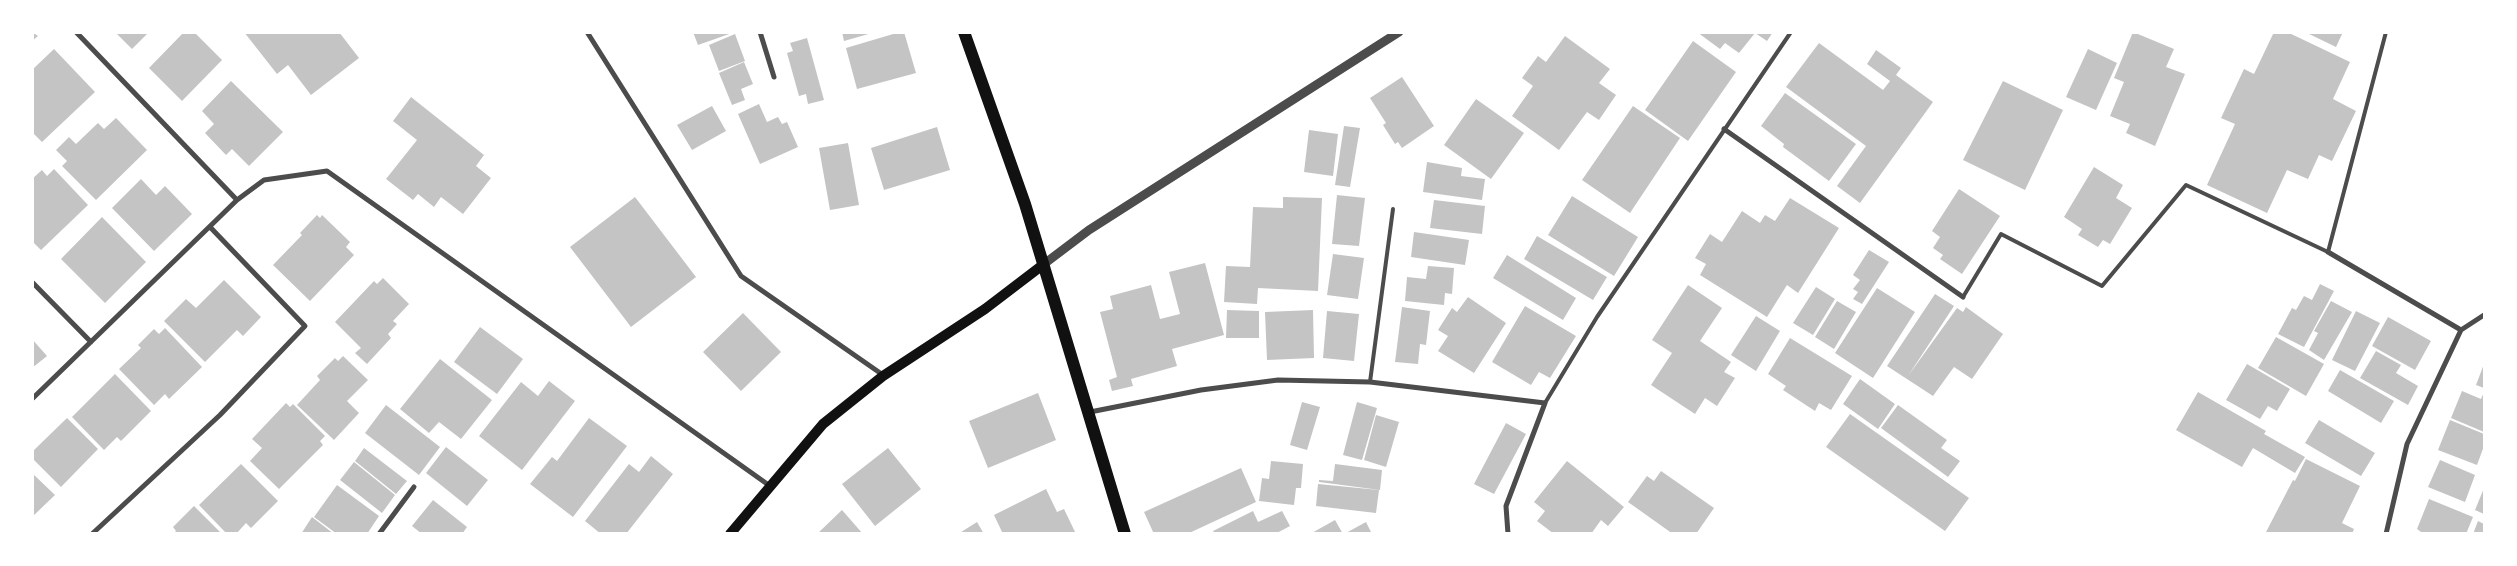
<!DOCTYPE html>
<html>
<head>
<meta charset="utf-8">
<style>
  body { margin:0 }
  #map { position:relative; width:2517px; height:566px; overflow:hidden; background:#fff; font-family:Raleway,sans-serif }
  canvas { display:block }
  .frame { position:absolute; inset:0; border:34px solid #fff; pointer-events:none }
</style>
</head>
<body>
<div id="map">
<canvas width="2517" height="566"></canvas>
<div class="frame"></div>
</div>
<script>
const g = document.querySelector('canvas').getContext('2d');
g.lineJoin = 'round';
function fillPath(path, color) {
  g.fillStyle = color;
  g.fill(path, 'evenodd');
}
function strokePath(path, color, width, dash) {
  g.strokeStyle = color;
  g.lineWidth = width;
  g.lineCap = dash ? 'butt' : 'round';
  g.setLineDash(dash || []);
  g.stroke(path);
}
const building = new Path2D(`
  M32 32 38 36 32 41Z
  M115 32H149L132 49Z
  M184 32H194L222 60 182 101 149 68Z
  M244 32H339L359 58 311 95 288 65 277 74Z
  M693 32H732V33L698 45Z
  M842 32H872V33L844 41Z
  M900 32H904L916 73 857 89 846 48Z
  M1697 32H1773L1767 41 1755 33 1739 53 1725 43 1720 49Z
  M2133 32 2174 49 2166 67 2185 74 2155 146 2126 133 2130 124 2110 116 2124 82 2114 78Z
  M2274 32H2287L2350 62 2333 99 2356 111 2332 161 2319 155 2308 179 2287 170 2267 213 2207 185 2235 124 2221 118 2244 69 2254 74Z
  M2305 32H2343L2336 47Z
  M735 34 745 61 719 71 709 45Z
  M1565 36 1610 69 1599 83 1616 95 1599 120 1587 112 1559 150 1512 116 1533 86 1522 78 1538 56 1546 62Z
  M807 38 824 100 808 104 806 94 799 96 787 53 793 51 790 43Z
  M1693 41 1736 72 1688 141 1645 110Z
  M1819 43 1883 90 1890 81 1867 64 1876 50 1901 68 1896 75 1933 102 1860 203 1837 186 1866 146 1786 87Z
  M54 49 95 92 42 142 32 132V70Z
  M2088 49 2117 63 2096 110 2066 97Z
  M744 62 753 84 741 89 745 100 732 105 719 73Z
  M1402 77 1434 126 1402 148 1398 142 1395 144 1383 125 1386 123 1370 98Z
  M231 81 283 132 249 166 232 149 226 155 205 133 214 124 202 111Z
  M2003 81 2063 110 2025 190 1963 160Z
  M1785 93 1856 144 1829 181 1783 147 1784 144 1761 126Z
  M411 97 484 155 476 166 491 178 463 214 441 197 434 207 418 194 413 200 386 179 417 140 393 121Z
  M1476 99 1524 133 1491 179 1444 145Z
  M759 104 767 122 778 117 782 124 787 122 798 147 760 164 738 114Z
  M712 106 726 131 692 150 677 125Z
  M1633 106 1680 138 1630 213 1582 180Z
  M116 118 147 150 96 200 62 166 67 161 56 150 69 137 76 144 98 123 104 129Z
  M1344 126 1360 128 1350 187 1335 185Z
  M937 127 950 170 884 190 871 148Z
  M1309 130 1338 134 1333 176 1304 172Z
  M848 143 859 205 830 210 819 148Z
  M1427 162 1462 168 1461 176 1485 179 1482 200 1423 192Z
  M2094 167 2123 185 2116 198 2132 208 2110 244 2103 240 2098 247 2078 235 2082 229 2064 217Z
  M54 169 88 205 41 250 32 241V179L42 170 47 176Z
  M141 179 156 195 165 186 192 214 154 251 112 208Z
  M1959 189 2000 216 1962 274 1940 259 1943 255 1933 248 1940 237 1932 231Z
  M1337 195 1365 198 1359 246 1332 244Z
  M1572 196 1638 237 1614 276 1548 235Z
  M635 197 696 277 631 327 570 247Z
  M1283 197 1322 198 1318 291 1258 288 1257 304 1224 302 1226 266 1250 267 1253 207 1283 208Z
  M1790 198 1839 228 1798 293 1787 285 1767 317 1700 275 1706 264 1695 258 1710 234 1722 242 1742 211 1760 223 1765 215 1775 221Z
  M1434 200 1485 206 1482 234 1430 228Z
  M317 215 320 218 322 215 350 242 346 247 354 255 310 301 273 265 302 235 300 233Z
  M102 217 146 262 105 303 61 259Z
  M1414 232 1469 240 1465 265 1411 257Z
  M1537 236 1607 277 1593 300 1524 259Z
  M1869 250 1889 262 1862 304 1853 299 1858 292 1853 289 1860 280 1853 275Z
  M1333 254 1364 258 1358 299 1327 295Z
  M1507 255 1576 298 1563 320 1493 278Z
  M1205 263 1224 335 1172 349 1177 366 1131 379 1133 386 1112 391 1109 380 1117 377 1100 312 1113 309 1110 296 1151 285 1160 319 1180 314 1169 272Z
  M1428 266 1454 268 1452 294 1445 293 1444 305 1405 301 1407 277 1426 279Z
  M383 278 409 304 393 321 397 324 388 334 391 338 367 364 355 353 361 348 335 322 374 281 377 284Z
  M224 280 261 317 243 336 237 330 205 362 164 321 186 299 196 308Z
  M2320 284 2334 291 2304 347 2278 334 2292 308 2296 310 2304 296 2312 300Z
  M1688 285 1722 308 1700 341 1731 362 1724 372 1735 378 1717 406 1705 398 1695 414 1651 385 1672 353 1652 340Z
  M1816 287 1835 299 1813 335 1793 323Z
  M1877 288 1915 312 1873 378 1835 353Z
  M1935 294 1954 306 1908 376 1957 308 1963 312 1966 307 2003 334 1972 379 1954 367 1933 396 1887 366Z
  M1468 297 1506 323 1474 373 1438 351 1448 336 1438 330 1452 308 1457 312Z
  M1837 301 1856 312 1834 349 1815 337Z
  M2331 301 2352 312 2324 360 2309 350 2318 333 2314 331Z
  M1525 306 1576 336 1550 378 1539 372 1531 385 1492 362Z
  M1402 307 1430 311 1426 345 1420 344 1418 364 1395 362Z
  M1227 310 1259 311V338H1226Z
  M1313 310 1314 358 1267 360 1265 312Z
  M1327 311 1359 314 1354 361 1323 358Z
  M2356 311 2380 323 2355 371 2332 360Z
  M743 313 781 352 741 391 703 352Z
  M1756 316 1780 331 1756 371 1731 355Z
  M2388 317 2431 341 2415 370 2372 346Z
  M480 327 523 359 497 394 454 362Z
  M165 328 202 367 169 399 165 394 154 405 119 369 141 348 138 345 154 329 159 334Z
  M2276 337 2324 364 2306 396 2258 368Z
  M1790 338 1852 376 1831 410 1819 403 1815 411 1783 390 1786 386 1768 374Z
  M32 339 47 356 32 368Z
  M2376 351 2401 365 2396 373 2418 386 2408 405 2360 378Z
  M343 356 368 380 347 401 359 413 334 440 297 405 320 380 317 376 335 358 338 361Z
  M440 359 492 400 461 439 439 422 429 433 400 409Z
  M2247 364 2290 389 2277 411 2268 406 2260 419 2226 400Z
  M2484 364V388L2476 385Z
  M2340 370 2394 401 2381 423 2328 391Z
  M115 374 151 411 121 441 117 437 104 450 72 417Z
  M1860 379 1895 404 1878 429 1843 404Z
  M549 381 575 401 522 470 479 436 521 382 538 396Z
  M2462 391 2481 399 2484 392V432L2451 418Z
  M2198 392 2266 431 2264 434 2305 457 2295 473 2253 448 2242 467 2176 430Z
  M1038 393 1056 440 988 468 969 421Z
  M1302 402 1320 407 1307 450 1290 445Z
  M1357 402 1377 408 1362 460 1343 455Z
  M286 403 290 407 293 404 325 436 320 441 323 445 279 489 250 461 262 448 252 439Z
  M386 405 440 447 419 475 365 433Z
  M1898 405 1947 440 1941 448 1960 461 1948 477 1881 428Z
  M1850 414 1969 498 1945 531 1826 447Z
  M1376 415 1399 422 1386 467 1364 460Z
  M67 418 98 449 61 487 32 458V452Z
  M589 418 627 446 573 517 530 484 552 457 557 461Z
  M2319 420 2375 453 2361 476 2305 443Z
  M2450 420 2484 434V446L2477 465 2438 450Z
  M1506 423 1526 434 1494 494 1474 484Z
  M446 447 488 480 467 506 426 473Z
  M364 448 407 481 396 494 355 461Z
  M888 448 921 489 875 526 842 484Z
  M651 456 673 474 626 534H601L585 521 629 464 639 472Z
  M2306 459 2360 486 2342 523 2354 529 2352 534H2265L2293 480 2295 481Z
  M2440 460 2475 475 2465 502 2428 487Z
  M1271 461 1303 464 1301 488H1296L1294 505 1259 501 1262 478 1269 479Z
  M1567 461 1624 507 1608 526 1601 520 1591 534H1554L1537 521 1545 511 1534 502Z
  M354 462 395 495 382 513 340 480Z
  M241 464 278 501 251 528 246 523 236 534H227L199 505Z
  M1335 464 1382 470 1380 490 1319 482V480L1333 481Z
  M1241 468 1256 502 1187 534H1154L1144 512Z
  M1661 471 1714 508 1696 534H1673L1628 502 1647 476 1654 481Z
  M32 473 55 495 32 517Z
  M1318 484 1379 490 1376 513 1316 506Z
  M337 485 379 516 367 534H337L314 517Z
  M2484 488V514L2475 510Z
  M1046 489 1057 512 1064 509 1076 534H1003L994 515Z
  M2429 499 2473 517 2466 534H2424L2417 529Z
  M433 500 467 527 462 534H422L412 526Z
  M194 506 222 534H173L176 531 173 527Z
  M842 510 863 534H817Z
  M1253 511 1258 522 1282 511 1290 526 1275 534H1215L1213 531Z
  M312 517 334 534H301Z
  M1335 520 1343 534H1310Z
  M2478 521 2484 524V534H2473Z
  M977 522 984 534H958Z
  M1366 522 1372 534H1344Z`);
const service = new Path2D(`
  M1963 297 2001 234 2102 286 2186 185 2328 252 2386 32
  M1370 382 1393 209
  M1545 403 1597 317 1791 32`);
const minor = new Path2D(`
  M76 32 237 200
  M587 32 741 276 883 375
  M760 32 774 77
  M1724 129 1963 297
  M2328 252 2461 330
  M32 282 91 342
  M32 399 237 200 264 180 327 171 770 486
  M1090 412 1201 390 1278 380 1370 382 1545 403 1506 506 1508 534
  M92 534 220 415 305 326 210 227
  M379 534 414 487
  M2386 534 2407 444 2461 330 2484 315`);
const tertiary = new Path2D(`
  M1044 264 1089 230 1399 32`);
const secondary = new Path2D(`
  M730 534 823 424 883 376 985 309 1044 264`);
const primary = new Path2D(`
  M964 32 1025 204 1125 534`);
fillPath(building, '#c4c4c4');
strokePath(service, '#4c4c4c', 4);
strokePath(minor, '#4c4c4c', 5);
strokePath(tertiary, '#4c4c4c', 9);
strokePath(secondary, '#111', 10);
strokePath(primary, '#111', 12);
</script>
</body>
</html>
